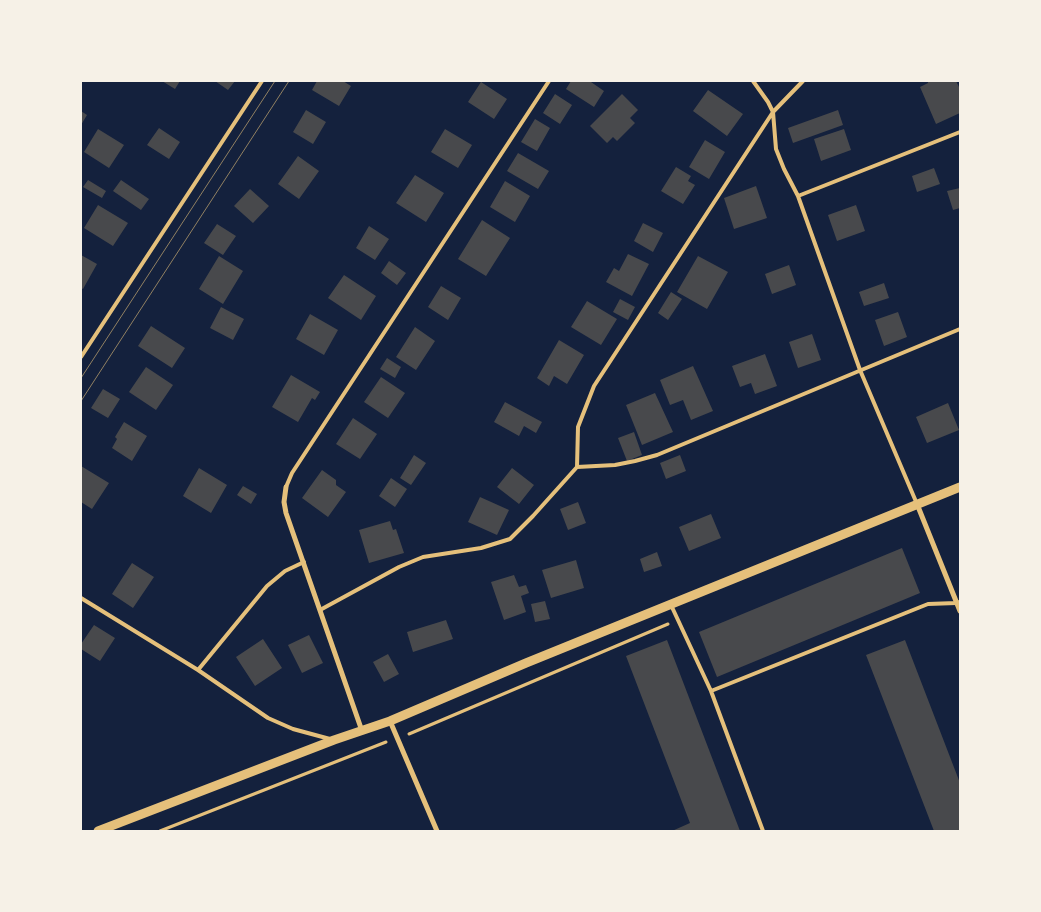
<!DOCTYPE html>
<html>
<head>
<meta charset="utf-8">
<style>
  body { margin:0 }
  #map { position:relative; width:1041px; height:912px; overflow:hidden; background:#14213d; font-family:"PT Sans",sans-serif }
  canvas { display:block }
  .frame { position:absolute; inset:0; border:82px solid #f6f1e7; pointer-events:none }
</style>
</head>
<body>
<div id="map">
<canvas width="1041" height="912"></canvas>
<div class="frame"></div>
</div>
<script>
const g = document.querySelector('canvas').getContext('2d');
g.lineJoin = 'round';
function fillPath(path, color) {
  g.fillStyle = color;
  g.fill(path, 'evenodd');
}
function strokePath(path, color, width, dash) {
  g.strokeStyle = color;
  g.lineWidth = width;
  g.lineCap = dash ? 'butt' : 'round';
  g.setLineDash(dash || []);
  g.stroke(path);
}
const building = new Path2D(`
  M162 81H180L175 89Z
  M215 81H235L228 90Z
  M317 81H343L351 86 339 106 312 90Z
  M571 81H592L591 82 604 91 594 107 566 89Z
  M928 81H956L960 89V113L936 124 920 87 928 83Z
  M481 82 507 99 494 119 468 102Z
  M708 90 743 114 727 136 693 111Z
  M555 94 572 105 560 124 543 113Z
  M622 94 638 110 630 118 635 123 617 141 613 137 607 143 590 126Z
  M306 110 326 122 313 144 293 132Z
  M838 110 843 125 793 143 788 128Z
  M81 111 87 115 81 125Z
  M535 119 550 128 537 151 521 142Z
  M159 128 180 142 169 159 147 145Z
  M98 129 124 145 109 168 84 152Z
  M445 129 472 145 458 168 431 152Z
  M844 129 851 150 821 161 814 139Z
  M705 140 725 152 709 179 689 167Z
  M518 153 549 171 538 189 507 171Z
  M298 156 319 171 299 199 278 184Z
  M676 167 691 176 688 181 695 185 683 204 661 191Z
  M934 168 940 184 917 192 912 176Z
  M415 175 444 193 426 222 396 203Z
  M88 180 106 191 102 198 83 187Z
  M121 180 149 199 141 210 113 191Z
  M505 181 530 196 515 222 490 207Z
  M756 186 767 218 734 229 724 198Z
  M960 188V208L953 210 947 191Z
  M250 189 269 206 253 223 234 206Z
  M98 205 128 223 113 246 84 228Z
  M856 205 865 231 837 241 828 215Z
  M482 220 510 238 486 276 458 259Z
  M643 223 663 233 653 252 634 241Z
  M217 224 236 236 223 255 204 243Z
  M369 226 389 239 375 260 356 248Z
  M628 254 649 264 632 296 606 282 614 268 619 271Z
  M81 255 97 264 83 289 81 288Z
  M219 256 243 271 223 304 199 289Z
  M698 256 728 272 707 309 677 292Z
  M389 261 406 273 397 285 381 273Z
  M789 265 796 285 772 294 765 274Z
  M344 275 376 296 361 320 328 298Z
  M884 283 889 298 864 306 859 292Z
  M441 286 461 298 448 320 428 307Z
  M671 292 682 299 668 320 658 313Z
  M620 299 635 307 628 320 613 312Z
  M587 301 617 319 601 345 571 327Z
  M221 307 244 319 233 340 210 328Z
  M898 312 907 337 884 346 875 320Z
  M310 314 338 330 324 355 296 339Z
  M151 326 185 348 172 368 138 346Z
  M415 327 435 341 416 370 396 357Z
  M812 334 821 360 798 368 789 342Z
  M559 340 584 355 567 384 554 376 549 386 537 378Z
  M765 354 777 386 755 394 751 383 740 387 732 366Z
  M387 358 401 367 395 378 380 369Z
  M693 366 713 411 691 420 683 400 670 405 660 380Z
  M146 367 173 385 156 410 129 392Z
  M291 375 320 392 315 400 312 398 298 422 272 407Z
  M381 377 405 393 388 418 364 402Z
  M103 389 120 399 108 418 91 408Z
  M655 393 673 432 642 445 626 405Z
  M505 402 542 422 536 433 524 426 519 436 494 422Z
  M948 403 959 430 927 443 916 417Z
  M353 418 377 434 360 459 336 444Z
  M124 422 147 436 132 461 112 448 117 439 115 437Z
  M634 432 642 455 627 461 618 438Z
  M414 455 426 463 411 485 400 478Z
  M680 455 686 471 666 479 660 463Z
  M81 466 109 483 92 509 81 502Z
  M199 468 227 485 211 513 183 496Z
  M512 468 534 485 519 504 497 487Z
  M322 470 336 480V485L346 492 328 517 302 498Z
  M391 478 407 489 395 507 379 496Z
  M243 486 257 494 251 504 237 495Z
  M480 497 509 510 497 535 468 522Z
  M578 502 586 523 568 530 560 509Z
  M711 514 721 538 689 551 679 527Z
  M390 521 393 530 396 529 404 553 369 563 359 530Z
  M902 548 920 593 717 677 699 632Z
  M657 552 662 566 644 572 640 559Z
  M576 560 584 588 551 598 542 570Z
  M132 563 154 577 133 608 112 594Z
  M514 575 519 587 526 585 529 593 521 596 526 612 504 620 491 582Z
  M545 601 550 619 535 622 531 604Z
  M446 620 453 639 413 652 407 632Z
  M94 625 115 638 100 661 81 649V644Z
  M309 635 323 663 302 673 288 645Z
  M263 639 282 668 255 686 236 657Z
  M667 640 740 831H672L690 823 626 656Z
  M905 640 960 783V831H934L866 655Z
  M388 654 399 674 384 682 373 662Z`);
const path = new Path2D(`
  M409 734 668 624
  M160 831 386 742`);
const service = new Path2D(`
  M753 81 768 102 773 112 776 149 784 169 798 196 860 370 917 504
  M798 196 960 132
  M81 357 262 81
  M577 467 578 427 594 386 773 112 803 81
  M286 487 292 473 549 81
  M81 598 198 670 268 718 293 729 330 739
  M671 605 711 691 928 604 956 603 960 602
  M320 610 399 567 423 557 481 548 510 539 533 516 577 467 615 465 635 461 657 455 960 329
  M198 670 267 586 285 571 304 562
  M711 691 763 831`);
const minor = new Path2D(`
  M286 487 284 502 286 513 362 731
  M917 504 960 611
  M390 721 437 831`);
const tertiary = new Path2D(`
  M98 831 334 740 390 721 526 663 960 487`);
const tram = new Path2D(`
  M81 378 275 81
  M81 401 289 81`);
fillPath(building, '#48494c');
strokePath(path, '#e5c07b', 3);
strokePath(service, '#e5c07b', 4);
strokePath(minor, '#e5c07b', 5);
strokePath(tertiary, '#e5c07b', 9);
strokePath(tram, '#918062', 1);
</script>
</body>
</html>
